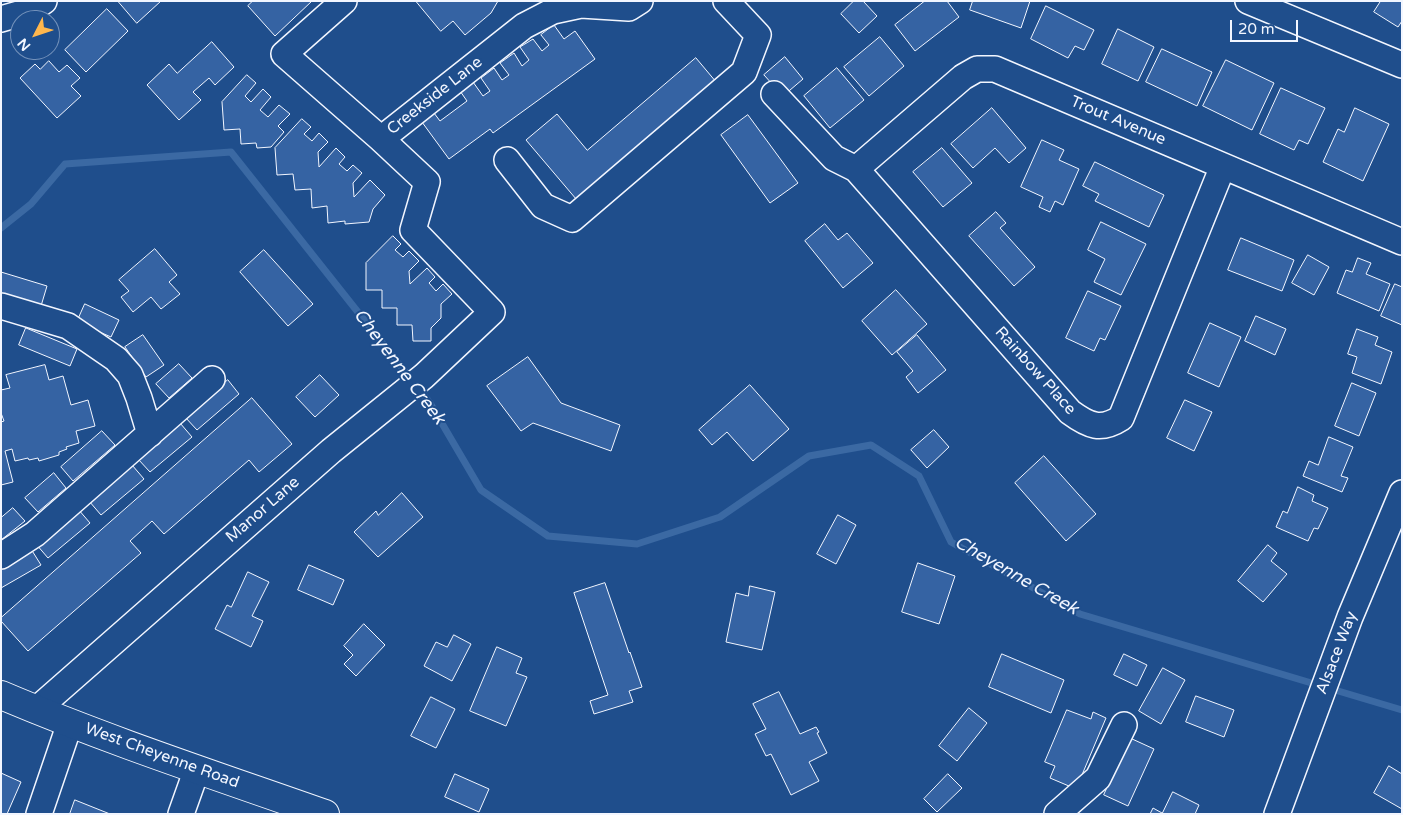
<!DOCTYPE html>
<html>
<head>
<meta charset="utf-8">
<style>
  body { margin:0 }
  #map { position:relative; width:1403px; height:815px; overflow:hidden; background:#1f4e8c; font-family:"Varela Round",sans-serif }
  canvas { display:block }
  .frame { position:absolute; inset:0; border:2px solid #f2f6ff; pointer-events:none }
  .north { position:absolute; left:10px; top:10px; width:50px; height:50px; box-sizing:border-box; background:#1f4e8c; border:1px solid #7391ba; border-radius:50%; rotate:229deg; font-size:14px; font-weight:700; line-height:20px; text-align:center; color:#f2f6ff }
  .north::after { content:''; display:block; margin:auto; width:18px; height:22px; background:#ffb74d; clip-path:polygon(50% 0,100% 100%,50% 72%,0 100%) }
  .scale { position:absolute; left:1230px; top:20px; width:68px; height:22px; box-sizing:border-box; border:2px solid #f2f6ff; border-top:0; padding-left:6px; font-size:15px; line-height:18px; white-space:nowrap; color:#f2f6ff; -webkit-text-stroke:4px #1f4e8c; paint-order:stroke }
</style>
</head>
<body>
<div id="map">
<canvas width="1403" height="815"></canvas>
<div class="frame"></div>
<div class="north">N</div>
<div class="scale">20 m</div>
</div>
<script>
const g = document.querySelector('canvas').getContext('2d');
g.lineJoin = 'round';
function strokePath(path, color, width, dash) {
  g.strokeStyle = color;
  g.lineWidth = width;
  g.lineCap = dash ? 'butt' : 'round';
  g.setLineDash(dash || []);
  g.stroke(path);
}
function fillPath(path, color) {
  g.fillStyle = color;
  g.fill(path, 'evenodd');
}
function write(font, color, halo, rows, align = 'center') {
  g.font = font + ' "Varela Round",sans-serif';
  g.lineWidth = 4;
  g.setLineDash([]);
  g.textBaseline = 'middle';
  g.strokeStyle = halo;
  g.fillStyle = color;
  for (const [text, x, y, turn = 0] of rows) {
    g.save();
    g.translate(x, y);
    g.rotate((+turn || 0) * Math.PI / 180);
    g.textAlign = isNaN(turn) ? turn : align;
    if (halo) g.strokeText(text, 0, 0);
    g.fillText(text, 0, 0);
    g.restore();
  }
}
const stream = new Path2D(`
  M1 228 31 204 65 164 231 152 430 403 481 490 548 536 637 544 720 517 809 456 871 445 919 476 951 542 1080 614 1402 710`);
const building = new Path2D(`
  M118 1H161L137 23Z
  M253 1H312L275 36 248 6Z
  M416 1H498L491 13 465 35 453 21 441 31Z
  M854 1H863L877 16 859 33 841 14Z
  M925 1H947L959 17 915 51 895 25Z
  M973 1H1030L1021 28 970 10Z
  M1381 1H1402V21L1398 27 1374 12Z
  M1046 6 1094 30 1084 50 1075 46 1068 58 1031 39Z
  M107 9 128 31 86 72 65 50Z
  M554 25 564 39 575 31 595 59 493 133 490 129 449 159 419 118 431 109 440 121 467 101 460 91 473 82 483 96 490 91 481 78 494 68 502 80 509 75 500 63 514 53 522 66 529 60 520 47 533 39 542 51 549 45 541 35Z
  M1118 29 1154 47 1138 81 1102 64Z
  M880 37 904 66 869 96 844 67Z
  M212 42 234 67 215 85 209 78 193 92 201 100 179 120 147 85 169 64 177 73Z
  M1162 49 1212 72 1197 106 1146 82Z
  M785 57 803 79 783 96 764 75Z
  M696 58 722 89 582 206 526 140 557 114 587 150Z
  M1226 60 1274 83 1252 130 1203 106Z
  M49 61 59 72 67 65 80 78 71 86 81 96 57 118 20 78 35 64 40 69Z
  M837 68 864 100 830 128 804 96Z
  M247 75 256 83 245 96 251 102 263 89 271 97 260 110 268 117 279 105 290 114 278 126 284 132 271 147 257 148 256 143 241 144 240 129 224 130 222 102Z
  M1281 88 1325 108 1308 144 1299 140 1294 150 1260 134Z
  M992 108 1026 148 1009 163 995 148 973 168 951 144Z
  M1355 108 1389 124 1363 181 1323 162 1338 129 1344 132Z
  M748 115 798 183 770 203 721 135Z
  M302 119 311 127 304 134 312 141 319 133 328 142 318 152 319 167 336 148 345 157 339 164 347 171 353 165 362 173 353 183 354 197 370 180 385 195 373 209 369 222 345 224V221L328 223 327 206 312 208 311 189 295 190 293 174 277 175 275 148Z
  M1042 140 1064 150 1059 160 1079 169 1063 205 1055 201 1050 212 1039 207 1043 197 1021 187Z
  M942 148 972 183 943 207 913 172Z
  M1095 162 1164 195 1149 227 1095 201 1099 194 1083 186Z
  M996 212 1006 223 1000 228 1035 267 1014 286 969 236Z
  M1101 222 1146 244 1121 295 1094 282 1105 259 1088 250Z
  M825 224 838 240 847 233 873 263 843 288 805 241Z
  M393 236 401 244 395 250 403 257 409 251 419 261 409 271 410 284 427 268 435 277 429 283 436 291 443 284 452 294 441 304V318L431 328V341H413L412 325H397V308H382V290H366V263Z
  M1241 238 1294 260 1282 291 1228 270Z
  M155 249 177 275 169 282 180 294 161 309 151 297 133 312 121 297 129 291 119 280Z
  M264 250 313 304 288 326 240 272Z
  M1308 255 1329 267 1314 295 1292 283Z
  M1358 258 1371 263 1366 274 1390 284 1379 311 1337 293 1346 270 1352 272Z
  M1 272 47 286 41 306 1 294Z
  M1395 284 1402 287V325L1381 316Z
  M896 290 927 324 892 355 862 321Z
  M1088 291 1121 306 1105 340 1100 338 1094 351 1066 338Z
  M85 304 119 320 111 337 77 322Z
  M1256 316 1286 329 1275 355 1245 341Z
  M1210 323 1241 337 1219 387 1188 373Z
  M26 328 77 349 70 366 19 345Z
  M1357 329 1378 337 1375 345 1392 352 1381 384 1352 373 1357 357 1348 354Z
  M143 335 164 365 146 377 125 347Z
  M917 335 946 370 918 393 906 377 913 371 897 352Z
  M528 357 561 403 620 425 611 451 533 423 521 431 487 386Z
  M179 364 192 378 169 398 156 384Z
  M45 365 49 380 63 376 71 405 88 400 95 426 76 431 79 443 66 447 67 449 59 452V455L39 461 38 458 29 460 28 458 15 461 12 449 5 451 13 482 1 485V422L4 421 1 413V390L10 388 6 375Z
  M320 375 339 395 315 417 296 397Z
  M228 380 239 394 197 430 185 417Z
  M1352 383 1376 393 1359 436 1335 426Z
  M750 385 789 429 753 461 727 432 712 445 699 430Z
  M252 398 292 444 259 472 249 460 164 534 152 521 130 541 141 553 28 651 1 621V618Z
  M1185 400 1212 412 1194 451 1167 438Z
  M180 423 192 437 150 472 138 459Z
  M934 430 949 447 927 468 911 450Z
  M102 431 115 445 73 481 61 467Z
  M1329 437 1353 447 1341 476 1348 478 1342 492 1303 476 1309 461 1318 465Z
  M1044 456 1096 514 1066 541 1015 483Z
  M132 465 144 479 101 515 89 501Z
  M54 473 66 488 38 512 25 498Z
  M1298 487 1314 495 1312 501 1328 508 1318 529 1314 528 1308 541 1276 527 1283 511 1287 513Z
  M402 493 423 517 378 557 354 532 376 511 378 515Z
  M13 508 25 521 1 540V518Z
  M78 509 90 523 48 558 36 544Z
  M838 515 856 525 836 564 817 554Z
  M1268 545 1277 553 1271 561 1287 574 1263 602 1238 581Z
  M31 549 41 565 1 588V567Z
  M918 563 955 576 939 624 902 612Z
  M309 565 344 580 333 605 298 590Z
  M248 572 269 582 252 616 263 621 251 647 215 629 227 605 231 607Z
  M605 583 629 653 630 652 642 687 629 691 633 702 594 714 590 701 608 695 574 593Z
  M750 586 775 592 762 650 726 642 736 593 748 596Z
  M364 624 385 645 356 676 344 664 353 655 344 646Z
  M454 635 471 644 452 681 424 666 436 642 447 647Z
  M497 647 522 658 516 673 527 677 506 726 470 711Z
  M1002 654 1064 680 1051 713 989 687Z
  M1124 654 1147 665 1137 686 1114 675Z
  M1163 668 1185 680 1161 724 1139 711Z
  M779 692 800 734 816 727 819 732 817 733 827 753 809 762 819 781 791 795 771 754 766 756 755 734 766 729 753 704Z
  M1196 696 1234 710 1224 737 1186 722Z
  M431 697 455 709 436 748 411 736Z
  M969 708 987 723 957 761 939 746Z
  M1067 710 1091 719 1093 712 1106 718 1076 789 1050 778 1055 766 1045 762Z
  M1130 738 1154 749 1128 806 1104 795Z
  M1389 766 1402 774V809L1374 793Z
  M1 773 21 782 7 814H1Z
  M455 774 489 789 479 812 445 797Z
  M948 774 962 788 937 812 924 799Z
  M1173 792 1199 805 1195 814H1150L1153 808 1162 813Z
  M75 800 110 814H70Z`);
const minor = new Path2D(`
  M344 1 284 54 381 139
  M1248 1 1402 65
  M1 19 29 11 44 1
  M774 94 834 158 856 169 1070 412C1089 426 1101 431 1121 418L1223 166
  M507 160 543 206 572 219 744 72 758 35 726 1
  M856 169 963 77 977 69H995L1402 242
  M1 306 68 326 116 359 130 375 139 398 150 434
  M1 556 35 534 212 379
  M36 710 331 451 424 376 492 312 413 230 427 182 381 139 524 26 553 11 581 5 629 8 640 1
  M39 814 70 723
  M181 814 197 769
  M1057 814 1098 778 1124 725
  M1277 814 1350 617 1402 493`);
const major = new Path2D(`
  M1 695C107 740 217 776 325 814`);
const streetNames = [
  ["Creekside Lane",435,96,-38],
  ["Trout Avenue",1118,121,23],
  ["Rainbow Place",1035,371,48],
  ["Manor Lane",263,510,-41],
  ["Alsace Way",1337,653,-69],
  ["West Cheyenne Road",162,756,20]
];
const waterNames = [
  ["Cheyenne Creek",399,367,53],
  ["Cheyenne Creek",1016,576,30]
];
strokePath(stream, '#3b69a3', 7);
fillPath(building, '#3563a3');
strokePath(building, '#f2f6ff', 1);
strokePath(minor, '#f2f6ff', 28);
strokePath(major, '#f2f6ff', 30);
strokePath(minor, '#1f4e8c', 25);
strokePath(major, '#1f4e8c', 28);
write('16px', '#f2f6ff', '#1f4e8c', streetNames);
write('italic 18px', '#f2f6ff', '#1f4e8c', waterNames);
</script>
</body>
</html>
